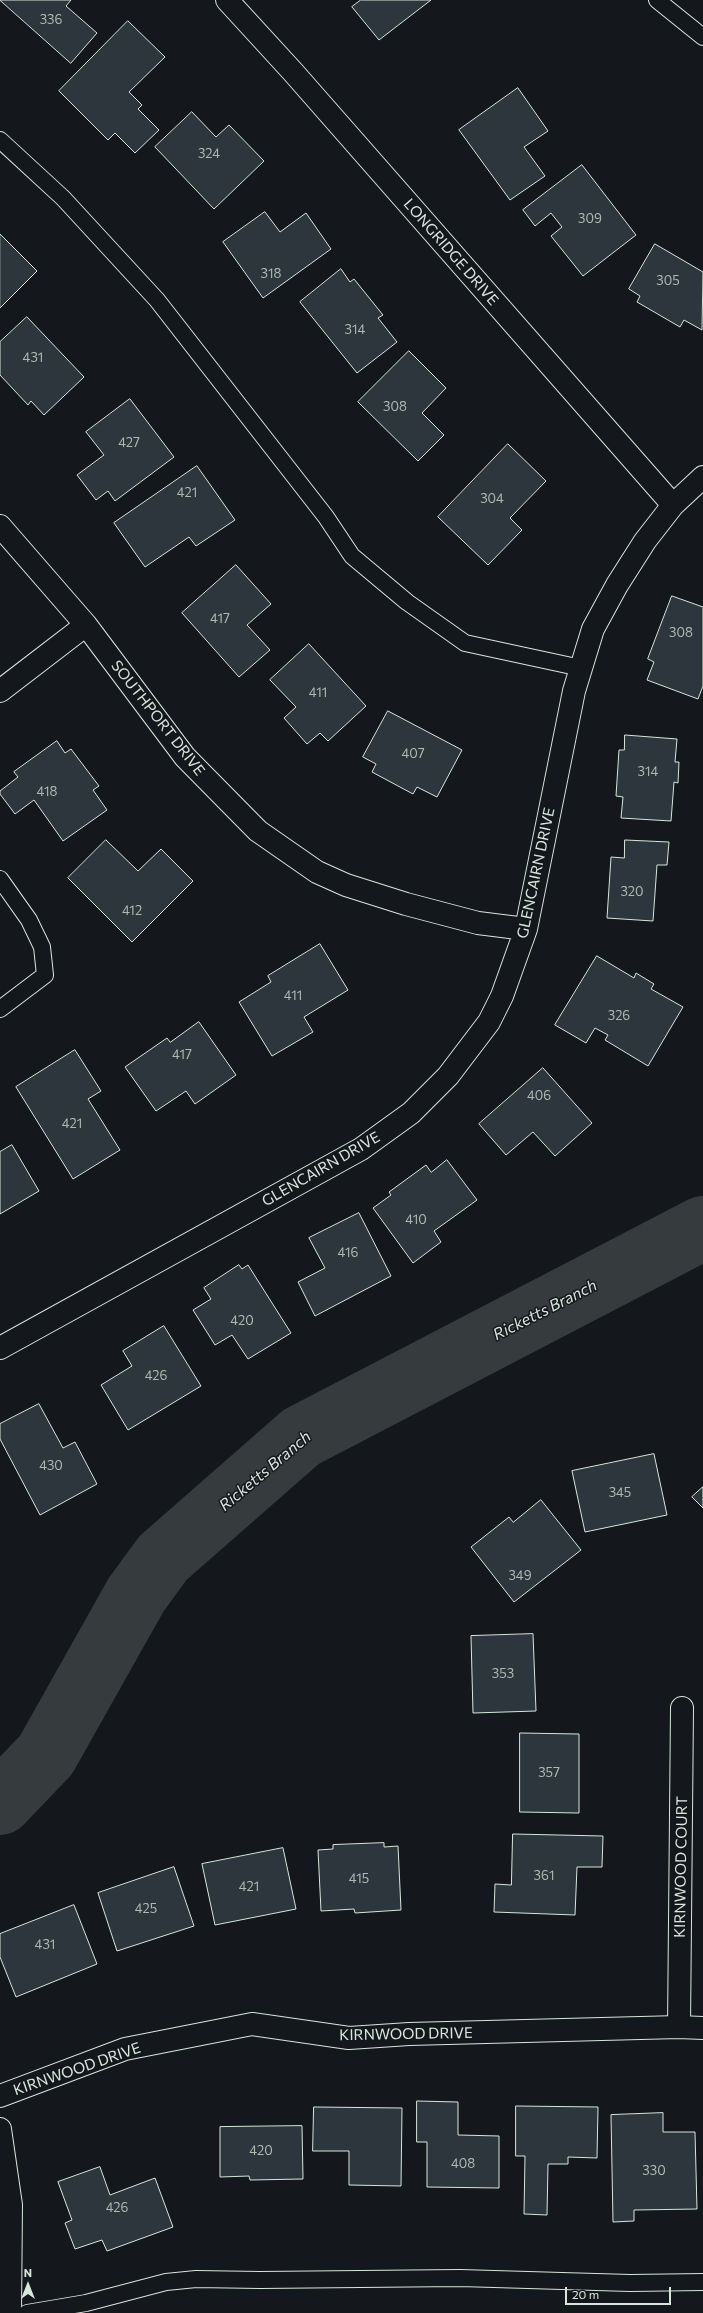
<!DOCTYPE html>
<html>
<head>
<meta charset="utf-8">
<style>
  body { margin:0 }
  #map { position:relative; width:703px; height:2313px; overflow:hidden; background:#14181c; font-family:Commissioner,sans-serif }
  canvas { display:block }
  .north { position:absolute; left:8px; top:2265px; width:40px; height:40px; -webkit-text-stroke:3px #14181c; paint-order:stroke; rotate:0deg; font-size:11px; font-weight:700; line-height:16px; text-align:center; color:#d8e6dc }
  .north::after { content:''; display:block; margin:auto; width:14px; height:18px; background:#d8e6dc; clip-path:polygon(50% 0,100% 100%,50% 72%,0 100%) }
  .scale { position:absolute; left:565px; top:2287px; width:106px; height:18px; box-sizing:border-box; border:2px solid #d8e6dc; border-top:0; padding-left:5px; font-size:12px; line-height:14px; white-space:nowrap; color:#d8e6dc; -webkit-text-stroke:3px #14181c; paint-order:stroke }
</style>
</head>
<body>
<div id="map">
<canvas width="703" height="2313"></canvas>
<div class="north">N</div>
<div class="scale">20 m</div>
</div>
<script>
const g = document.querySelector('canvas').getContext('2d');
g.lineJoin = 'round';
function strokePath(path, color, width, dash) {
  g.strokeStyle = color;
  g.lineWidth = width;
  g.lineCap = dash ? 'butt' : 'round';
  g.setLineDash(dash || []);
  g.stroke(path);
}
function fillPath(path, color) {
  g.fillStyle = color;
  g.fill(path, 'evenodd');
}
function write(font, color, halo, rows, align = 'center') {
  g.font = font + ' Commissioner,sans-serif';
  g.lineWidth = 3;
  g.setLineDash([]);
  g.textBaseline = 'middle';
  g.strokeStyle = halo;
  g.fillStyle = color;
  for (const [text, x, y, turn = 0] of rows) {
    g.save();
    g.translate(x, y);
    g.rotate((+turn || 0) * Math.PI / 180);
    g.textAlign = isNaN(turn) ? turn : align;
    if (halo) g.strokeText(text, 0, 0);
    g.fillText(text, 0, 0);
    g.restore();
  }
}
const river = new Path2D(`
  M0 1803 46 1755 136 1595 163 1558 301 1437 703 1228`);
const building = new Path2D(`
  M0 0H71L66 6 97 33 71 63Z
  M361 0H431L379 40 352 7Z
  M128 21 165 57 129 92 142 105 138 109 159 130 135 153 115 133 108 140 59 91Z
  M518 88 548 131 524 147 545 176 510 200 459 130Z
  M192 112 216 137 229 125 264 161 214 209 155 147Z
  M582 165 636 235 583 276 551 236 562 227 551 213 535 226 523 210Z
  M265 212 280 232 306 213 331 249 263 298 223 242Z
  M0 234 37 271 0 308Z
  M655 244 703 272 702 330 684 320 680 327 637 302 640 296 629 289Z
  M341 269 350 282 354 279 383 315 378 318 397 342 357 373 300 302Z
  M27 317 84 377 44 415 31 401 28 405 0 375V342Z
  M409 351 446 388 422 413 444 435 418 461 358 402Z
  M130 399 174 457 115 501 108 491 96 500 77 475 104 455 86 432Z
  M508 444 546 481 510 518 522 530 488 565 438 517Z
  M197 466 235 520 196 546 189 537 145 567 114 523Z
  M236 565 271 604 247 625 270 650 239 677 182 613Z
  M672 596 703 607V686L698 699 647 680 654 662 648 659Z
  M309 644 366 706 328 741 320 733 307 744 284 718 296 707 270 680Z
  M388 711 462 750 437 797 417 787 413 794 372 772 376 764 363 757Z
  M625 735 677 739 675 762H679L678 783 674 782 671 821 621 818 623 797 616 796 619 750H624Z
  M57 741 65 753 71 749 99 786 93 790 107 810 63 841 34 800 15 814 0 794V791L18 777 14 772Z
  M106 840 138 871 161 849 193 881 132 942 68 878Z
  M625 840 669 842 667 865H657L653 921 607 918 611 857 624 858Z
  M320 944 348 990 304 1017 313 1032 272 1056 239 1002 271 982 268 976Z
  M597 956 634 978 636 973 654 984 651 989 683 1007 648 1066 605 1040 608 1035 595 1028 586 1043 555 1025Z
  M199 1022 236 1075 195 1104 186 1091 156 1111 125 1067 167 1038 170 1042Z
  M75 1050 101 1091 88 1099 120 1150 73 1179 16 1087Z
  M543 1068 592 1123 555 1156 533 1132 506 1155 479 1124Z
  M12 1145 39 1191 0 1214V1152Z
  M447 1160 477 1200 434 1231 441 1242 413 1263 373 1208 391 1195 389 1192 426 1165 431 1172Z
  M359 1213 391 1276 315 1316 298 1282 325 1268 309 1238Z
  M239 1265 242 1269 248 1265 291 1333 248 1359 232 1335 215 1345 193 1310 211 1299 204 1288Z
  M164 1326 201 1386 128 1430 101 1385 132 1366 123 1351Z
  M39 1404 63 1448 75 1442 97 1484 40 1515 0 1439V1424Z
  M654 1454 667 1515 585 1532 572 1471Z
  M703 1487V1508L692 1497Z
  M541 1500 581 1550 514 1602 471 1547 509 1517 513 1522Z
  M533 1634 536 1711 473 1713 471 1636Z
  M520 1733 579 1734V1813L520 1812Z
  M513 1834 603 1836 602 1867H577L575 1915 494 1912 495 1884 511 1885Z
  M384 1843V1847L398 1846 401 1910 355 1913 354 1909 321 1911 318 1850 333 1849V1845Z
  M283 1848 296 1909 215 1925 202 1864Z
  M174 1867 194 1926 117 1951 98 1893Z
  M74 1905 97 1964 16 1997 0 1957V1934Z
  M417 2101 458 2102V2135L499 2136V2188L427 2187V2142H417Z
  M516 2106 598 2107 597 2158 568 2157V2164H548L547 2215 524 2214 525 2156H516Z
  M314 2107 402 2108 401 2186 349 2185V2151H313Z
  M663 2113V2132H695L697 2209 634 2210V2221L613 2222 611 2115Z
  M302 2126 303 2179 250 2180 249 2176 220 2177V2127Z
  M100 2167 110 2195 155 2178 173 2227 107 2251 102 2240 75 2249 65 2223 72 2220 58 2182Z`);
const service = new Path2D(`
  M657 0 703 37
  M0 140 63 198 157 300 326 517 352 556 407 602 465 643 581 668
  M0 879 29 920 42 947 45 975 0 1009
  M27 2313 86 2303 166 2282 196 2279 260 2280 460 2278 630 2283 703 2282`);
const minor = new Path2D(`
  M227 0 293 72 673 505
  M0 526 86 625 185 757 258 831 317 872 346 885 406 904 478 923 526 929
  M0 691 86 625
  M0 1348 361 1149 411 1113 448 1076 489 1022 502 996 526 929 574 691 593 629 617 585 645 541 673 505 703 477
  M679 2027 682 1708
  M0 2129 11 2205 10 2313`);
const tertiary = new Path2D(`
  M0 2096 125 2049 252 2024 349 2038 409 2034 679 2027 703 2028`);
const numberNames = [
  ["336",51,20],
  ["324",209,154],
  ["309",590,219],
  ["318",271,274],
  ["305",668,281],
  ["314",355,330],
  ["431",33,358],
  ["308",395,407],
  ["427",129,443],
  ["421",187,493],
  ["304",492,499],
  ["417",220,619],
  ["308",681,633],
  ["411",318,693],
  ["407",413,754],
  ["314",648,772],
  ["418",47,792],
  ["320",632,892],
  ["412",132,911],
  ["411",293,996],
  ["326",619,1016],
  ["417",182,1055],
  ["406",539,1096],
  ["421",72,1124],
  ["410",416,1220],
  ["416",348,1253],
  ["420",242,1321],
  ["426",156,1376],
  ["430",51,1466],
  ["345",620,1493],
  ["349",520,1576],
  ["353",503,1674],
  ["357",549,1773],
  ["361",544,1876],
  ["415",359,1879],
  ["421",249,1887],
  ["425",146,1909],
  ["431",45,1945],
  ["420",261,2151],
  ["408",463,2164],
  ["330",654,2171],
  ["426",117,2208]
];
const streetNames = [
  ["LONGRIDGE DRIVE",451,252,49],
  ["SOUTHPORT DRIVE",158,718,52],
  ["GLENCAIRN DRIVE",536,873,-78],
  ["GLENCAIRN DRIVE",321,1169,-30],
  ["KIRNWOOD COURT",681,1867,-89],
  ["KIRNWOOD DRIVE",406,2034,-1],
  ["KIRNWOOD DRIVE",77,2069,-19]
];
const waterNames = [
  ["Ricketts Branch",545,1310,-27],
  ["Ricketts Branch",265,1471,-40]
];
strokePath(river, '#363b3e', 64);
fillPath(building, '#2c363c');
strokePath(building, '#d8e6dc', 1);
strokePath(service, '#d8e6dc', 18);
strokePath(minor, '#d8e6dc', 24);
strokePath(tertiary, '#d8e6dc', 24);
strokePath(service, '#14181c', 16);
strokePath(minor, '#14181c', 22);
strokePath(tertiary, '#14181c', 22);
write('13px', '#adbab4', null, numberNames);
write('15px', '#d8e6dc', '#14181c', streetNames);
write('italic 16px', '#d8e6dc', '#14181c', waterNames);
</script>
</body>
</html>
